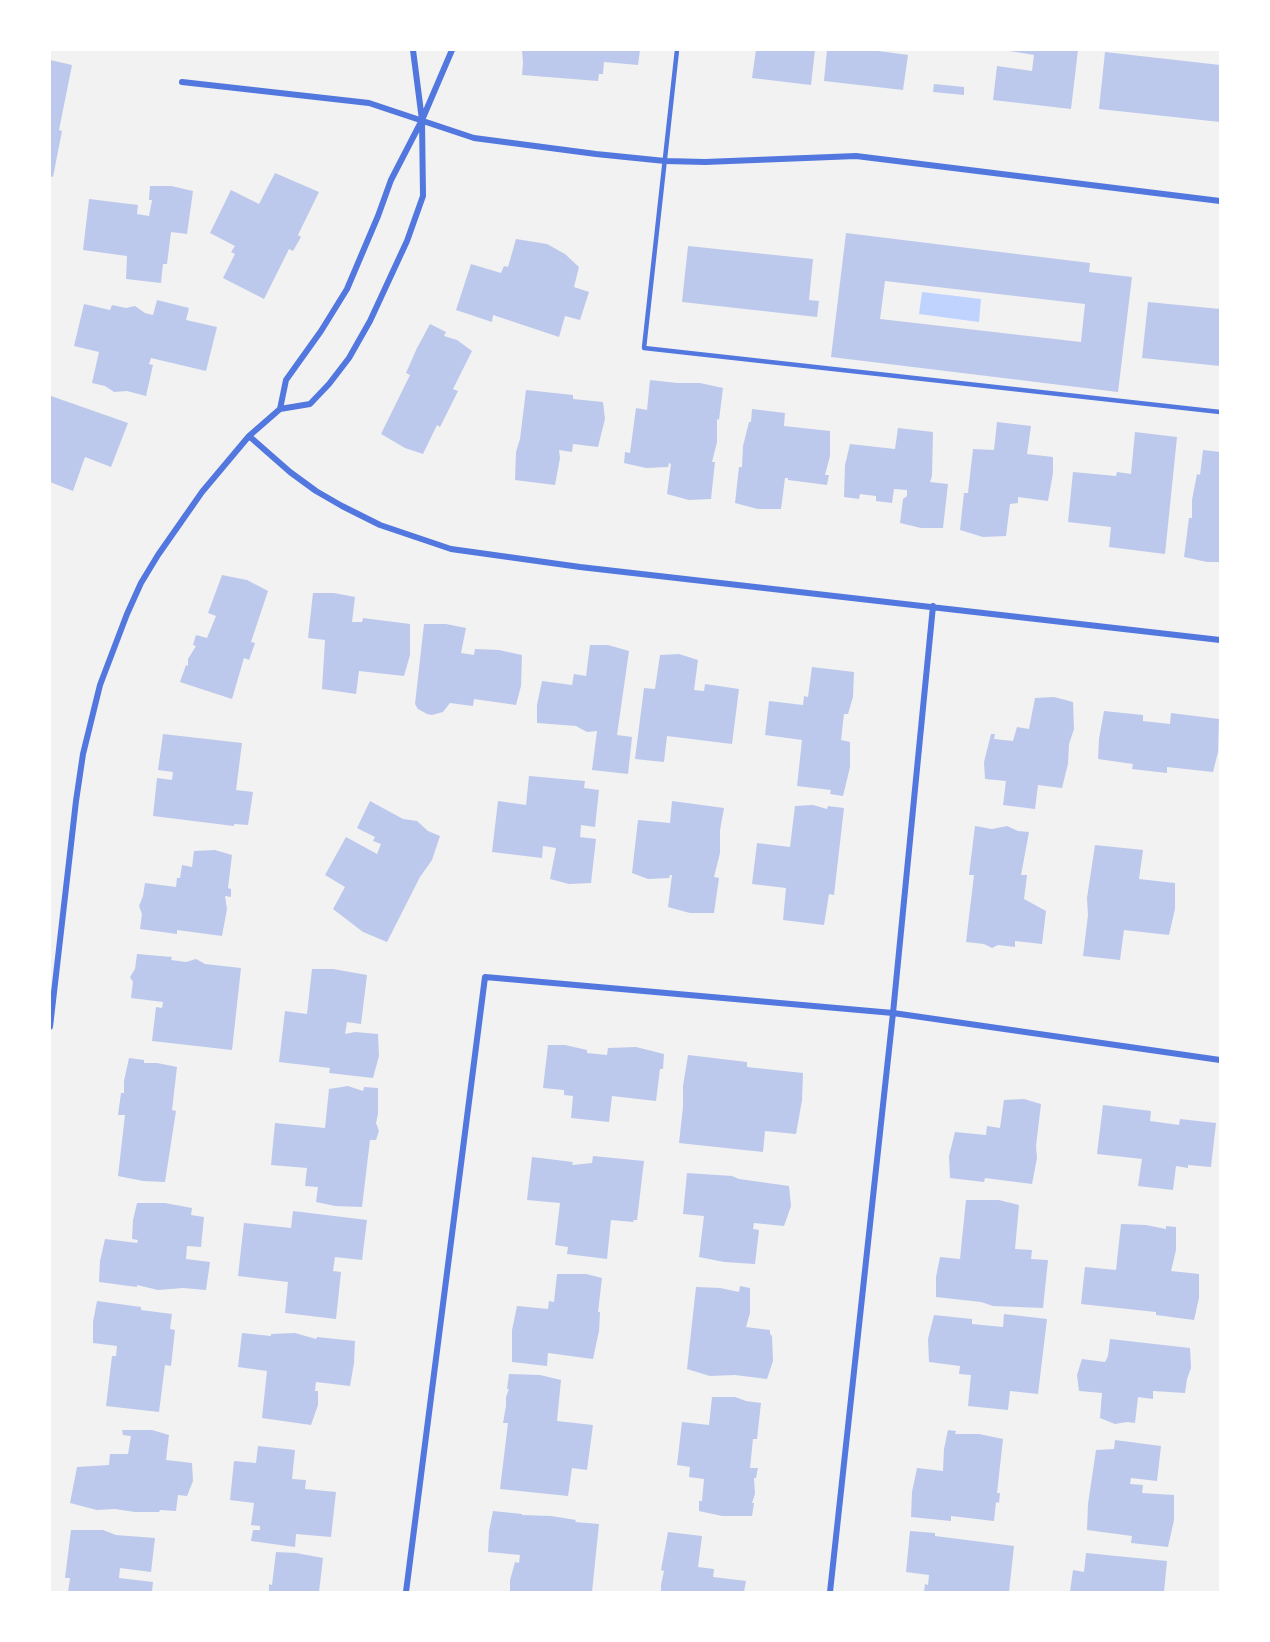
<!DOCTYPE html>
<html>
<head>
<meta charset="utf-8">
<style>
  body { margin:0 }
  #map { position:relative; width:1270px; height:1642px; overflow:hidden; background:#f2f2f2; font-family:"DM Sans",sans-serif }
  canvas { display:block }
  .frame { position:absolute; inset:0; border:51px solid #fff; pointer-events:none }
</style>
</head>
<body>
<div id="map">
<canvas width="1270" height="1642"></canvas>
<div class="frame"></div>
</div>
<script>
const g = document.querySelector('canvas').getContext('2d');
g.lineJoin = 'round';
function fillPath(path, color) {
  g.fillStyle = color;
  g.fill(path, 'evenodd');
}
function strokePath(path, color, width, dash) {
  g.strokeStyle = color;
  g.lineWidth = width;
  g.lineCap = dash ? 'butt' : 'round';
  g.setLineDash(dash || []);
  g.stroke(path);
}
const water = new Path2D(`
  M922 292 981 299 979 322 919 314Z`);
const building = new Path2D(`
  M522 50H640L638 65 604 62 603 74H599L598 81 522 75 523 63Z
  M756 50H815L811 85 752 78Z
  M827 50H871L908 55 903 90 824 81Z
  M1003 50H1078L1071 109 993 100 997 66 1032 71 1034 55Z
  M1105 52 1220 65V122L1099 109Z
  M50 60 72 65 59 130 62 131 53 177 50 176Z
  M934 84 964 87V95L933 92Z
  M275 173 319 192 298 235 301 237 293 251 289 249 264 299 223 278 235 254 231 252 235 246 210 233 231 190 259 204Z
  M150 186H171L193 191 187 234 171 232 167 264H163L161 283 126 279 127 256 83 250 89 199 138 205 137 214 149 216 152 200H149Z
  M846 233 1090 263 1089 272 1132 277 1118 392 831 357ZM885 281 1085 304 1081 342 880 319Z
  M516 239 547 244 565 254 579 267 574 287 589 292 580 320 565 316 559 337 493 315 492 322 456 310 471 264 501 273 504 266 508 267Z
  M688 246 813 259 809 300 819 301 817 317 682 302Z
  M157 300 189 308 186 320 217 327 206 371 151 358 149 364 153 365 146 396 127 391 114 392 105 386 92 383 99 352 74 346 84 304 110 310 112 305 126 308 135 306 145 313 153 315Z
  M1148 302 1220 309V366L1142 358Z
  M430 324 446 332 444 336 457 340 472 351 453 389 458 391 440 427 437 425 423 454 405 448 381 434 410 375 406 373 417 348Z
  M650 380 677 383H700L723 388 719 420 717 419V442L712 462H715L711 499 689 500 667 494 671 464 669 463 668 467 646 468 624 463 625 452 630 453 636 408 647 410Z
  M526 390 573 395V399L603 402 605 419 598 447 573 444 572 452 559 450 560 458 555 485 515 480 516 452 520 439Z
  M51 396 128 423 111 467 85 457 73 491 50 482Z
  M752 409 785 413 784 426 830 431V456L825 475H829L827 485 788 480V478H785L781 509H758L735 503 739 467H742L743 446 749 422H751Z
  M997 422 1031 426 1027 454 1053 457V473L1048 501 1018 497V503L1010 504 1006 536 983 537 960 530 964 493H968L973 449 994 450Z
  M898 428 933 432 932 476 930 482 948 484 943 528H921L900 523 903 499 907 496V490L894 489 892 503 876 501V496L860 494 859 499 844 497 845 465 850 444 895 449Z
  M1135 432 1177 437 1165 554 1109 547 1111 527 1068 522 1073 472 1116 476 1117 472 1131 474Z
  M1203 450 1220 452V562H1207L1184 557 1189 518H1192V500L1197 474 1200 475Z
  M222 575 247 580 268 591 251 642 255 643 249 660 244 658 232 699 180 682 186 665 188 666V659L196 646 193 645 196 635 207 638 216 616 208 613Z
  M313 593H334L355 597 352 622H362L363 618 410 624V655L404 676 359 671 356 694 322 689 325 640 308 638Z
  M424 624H446L466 628 461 653 474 655 475 649 499 650 522 655 521 686 516 705 474 699 473 706 450 703 443 712 432 715 427 714 418 709 415 704Z
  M590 645H608L629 651 617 735 632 737 628 774 592 770 597 731 587 732 576 726 537 723V705L542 681 572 685 574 674 586 676Z
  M679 654 698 660 694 690 704 691 705 684 739 689 732 744 667 736 664 762 635 759 644 688 655 689 660 655Z
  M812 667 854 672 853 697 848 714H844L841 740 850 742V767L843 796 830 794 831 790 797 786 802 740 765 735 769 701 803 705 804 696 808 697Z
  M1054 697 1073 702 1074 729 1069 744 1068 764 1062 788 1038 785 1035 809 1003 805 1006 781 985 779 984 762 991 734H995L994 739 1013 741 1017 727 1029 729 1035 698Z
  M1104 711 1143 715V721L1170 724 1171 713 1219 719 1218 752 1213 772 1167 767V773L1132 769 1133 764 1098 759 1099 739Z
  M163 734 242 743 236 790 253 792 248 825 234 824V826L153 816 157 778 172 780 173 772 158 770Z
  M529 776 585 781 584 788 599 790 595 827 581 825 580 837 596 839 591 883 569 884 550 879 556 848 543 846 542 858 492 852 498 801 526 805Z
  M370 801 403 819 417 821 428 831 440 836 432 860 420 877 387 942 363 932 333 909 345 887 325 875 346 837 377 854 381 844 373 841 375 837 357 828Z
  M672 801 724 808 720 830V853L714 877 719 878 714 913H690L668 907 672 875H670L669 878 648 879 632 873 638 820 670 823Z
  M813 805 827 809 828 806 844 808 834 895 829 894 824 925 783 920 786 888 752 884 757 843 790 847 795 806Z
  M975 826 992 829 1007 826 1018 831 1029 832 1021 875H1027L1024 899 1046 911 1042 944 1015 941V947L998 945 992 948 984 944 966 942 974 875H969Z
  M1095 845 1143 850 1139 879 1175 883V909L1169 935 1124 930 1120 960 1083 956 1088 915 1087 898Z
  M215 850 232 855 228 888 231 889V897L225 896 227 909 222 936 177 930V934L140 929 142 914 139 906 143 896 145 883 176 887 177 878H180L182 865 192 867 194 851Z
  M137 954 172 957 171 960 186 962 196 959 205 964 241 968 232 1050 152 1041 156 1007 162 1008 163 1002 131 998 133 982 130 977 135 969Z
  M312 969H333L367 975 361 1024 347 1022 345 1034 355 1032 378 1034 379 1056 373 1078 329 1073 330 1068 279 1062 285 1011 307 1014Z
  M548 1045H565L587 1050V1053L607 1055 608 1048 636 1047 664 1054 663 1069H660L656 1101 612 1096 609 1122 571 1118 573 1096 564 1095V1090L543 1088Z
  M688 1055 747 1062V1067L803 1073 802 1100 796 1134 765 1131 763 1152 679 1143 683 1107V1086Z
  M129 1058 144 1060V1063H157L177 1067 172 1110 176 1111 165 1182 143 1181 118 1176 125 1115H118L121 1093H124V1081Z
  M348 1086 363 1091 364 1087 378 1088V1114L376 1123 379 1131 376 1140H370L362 1207 335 1206 316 1202 318 1187 305 1186 307 1168 271 1165 275 1123 325 1128 329 1089Z
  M1024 1099 1041 1104 1036 1146 1037 1158 1032 1184 985 1178 984 1182 950 1178 949 1156 955 1132 986 1135 987 1126 1000 1128 1004 1100Z
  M1103 1105 1151 1111 1150 1121 1179 1125 1180 1119 1216 1123 1211 1167 1188 1165V1168L1176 1166 1173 1190 1138 1186 1142 1159 1097 1154Z
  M593 1156 644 1161 637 1220H633L634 1222 611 1220 607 1259 567 1254 568 1247 555 1245 560 1203 527 1200 532 1157 573 1162 572 1165 592 1163Z
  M687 1173 732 1176 739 1179 789 1186 791 1206 784 1226 754 1223 753 1229 759 1230 755 1264 724 1262 699 1257 704 1216 683 1214Z
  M966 1200H999L1019 1205 1015 1249 1032 1250 1031 1259 1048 1260 1043 1308 993 1306 981 1302 936 1297V1277L940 1257 960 1259Z
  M137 1203H165L192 1208 191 1215 204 1217 201 1247 187 1246 186 1259 210 1262 206 1290 183 1288 158 1290 137 1285V1287L99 1282 100 1261 105 1239 137 1243 138 1240 132 1239 133 1220Z
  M293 1211 367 1220 362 1260 335 1257 333 1271 341 1272 336 1319 285 1313 288 1282 238 1276 244 1223 291 1228Z
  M1121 1224 1146 1225 1166 1229V1226L1176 1227V1250L1171 1271 1199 1274V1298L1194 1320 1156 1315V1312L1081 1304 1085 1267 1116 1270Z
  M557 1274H586L602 1278 598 1312H600L599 1331 593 1359 548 1353 547 1366 512 1362V1330L517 1306 548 1309 549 1301 554 1302Z
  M740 1286 750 1288V1313L746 1327 770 1330V1334L772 1336 773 1361 767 1379 735 1375 710 1376 687 1369 696 1287 720 1288 739 1292Z
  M97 1301 141 1307V1310L172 1314 170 1329 175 1330 171 1366 165 1365 159 1412 106 1406 112 1356H116L117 1346 93 1343V1322Z
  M1004 1314 1047 1319 1038 1394 1010 1391 1008 1410 968 1406 971 1375 959 1374 960 1366 929 1362 928 1339 934 1315 972 1319V1324L1003 1327Z
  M242 1333 271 1336V1334L295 1333 316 1339 317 1337 355 1341 354 1363 350 1386 316 1382 315 1391H318V1405L311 1425 262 1418 267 1371 238 1367Z
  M1110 1339 1190 1348 1191 1368 1187 1379 1185 1393 1153 1391V1399L1138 1397 1135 1423 1127 1422 1115 1424 1100 1418 1102 1393 1079 1391 1077 1375 1082 1359 1105 1362 1108 1356Z
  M509 1374 540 1375 561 1380 557 1421 593 1425 587 1470 572 1468 568 1496 500 1489 508 1423H503L506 1406V1397L509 1389H507Z
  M712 1397H735L746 1401 761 1403 757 1439H753L750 1468H758L756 1478H754L755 1494 752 1503H754L752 1516H722L699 1511V1501H702L704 1479 689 1477 690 1467 677 1465 682 1422 709 1425Z
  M122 1430H152L169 1435 166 1460 192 1463 193 1481 187 1496 178 1495 176 1511 160 1510 159 1512H135L115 1509 97 1510 70 1503 77 1467 109 1465 110 1454H128L131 1436 123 1435Z
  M948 1430 956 1431 955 1434H979L1003 1439 997 1493H1000L999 1503 996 1502 994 1521 951 1516V1521L911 1517 912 1492 917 1468 943 1471 944 1449Z
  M1115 1440 1161 1446 1157 1481 1131 1478 1130 1484 1143 1485 1142 1493 1174 1495V1520L1168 1547 1131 1543 1132 1536 1087 1530 1088 1504 1096 1450 1114 1449Z
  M258 1446 295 1450 292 1479 306 1480 305 1489 336 1492 331 1537 296 1534 295 1547 251 1541 253 1530H260V1526L251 1525 254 1503 230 1500 234 1461 256 1463Z
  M493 1511 522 1514V1515L551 1516 576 1520 575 1522 599 1524 592 1592H510V1580L515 1562 519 1563 520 1555 488 1552 489 1531Z
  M71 1530H103L116 1535 155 1538 151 1572 120 1568 119 1578 153 1582 152 1592H68L70 1578H65Z
  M910 1531 935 1533V1536L1014 1546 1009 1592H924L925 1584 928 1585 929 1575 906 1572Z
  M668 1532 702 1536 698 1567 714 1569 713 1577 746 1581 744 1592H661V1585L664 1571 661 1570Z
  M276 1552 296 1553 323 1558 319 1592H269V1584L272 1585Z
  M1086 1553 1167 1561 1164 1592H1070L1073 1570 1084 1572Z`);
const service = new Path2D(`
  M677 50 644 348 1220 412`);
const minor = new Path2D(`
  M182 82 369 103 474 138 596 154 665 161 705 162 856 156 1220 201
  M280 409 286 380 321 331 347 289 378 216 391 180 422 120 413 50
  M249 436 290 472 316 491 342 506 380 525 451 549 580 567 1220 640
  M50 1027 76 801 83 754 100 685 127 614 141 583 158 555 202 492 249 436 280 409 310 404 329 384 349 358 370 321 407 241 423 196 422 120 452 50
  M406 1592 485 977 893 1013 1220 1060
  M830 1592 893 1013 933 606`);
fillPath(water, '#bfd3fe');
fillPath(building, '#bdc9ec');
strokePath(service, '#5277de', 4.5);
strokePath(minor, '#5277de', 6);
</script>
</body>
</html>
